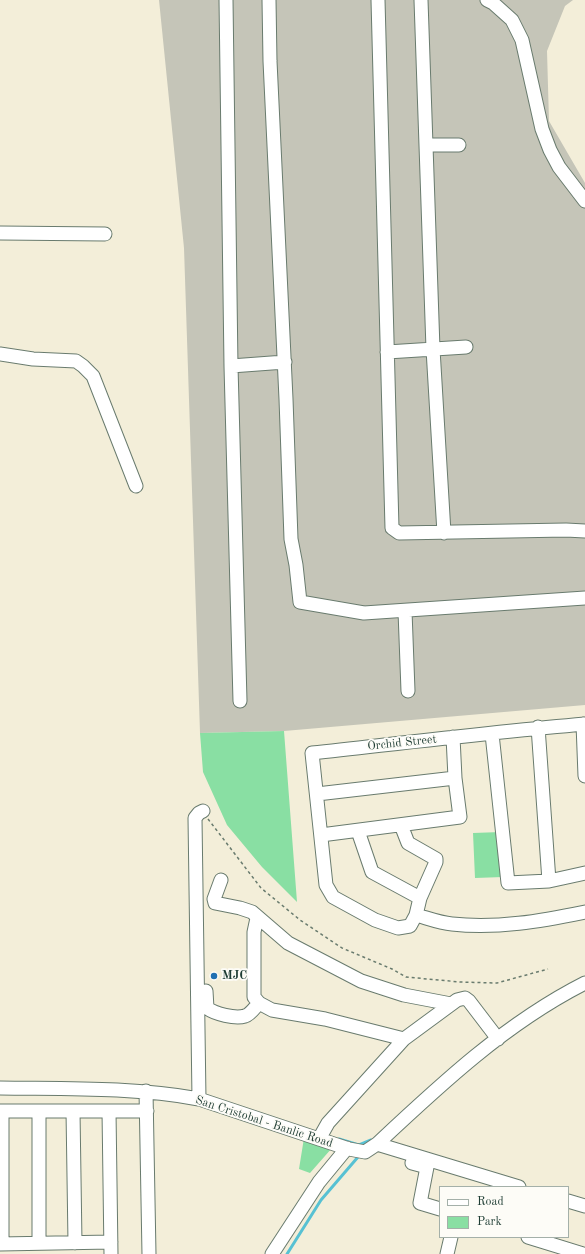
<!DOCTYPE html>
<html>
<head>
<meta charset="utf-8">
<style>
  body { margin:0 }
  #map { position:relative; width:585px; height:1254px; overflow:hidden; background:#f3eed9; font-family:"Old Standard TT",serif }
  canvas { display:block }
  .legend { position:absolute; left:439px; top:1186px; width:130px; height:52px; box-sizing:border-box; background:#fdfcf7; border:1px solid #a4b0a9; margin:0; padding:5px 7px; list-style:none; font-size:12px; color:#1f3d34 }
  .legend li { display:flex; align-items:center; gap:8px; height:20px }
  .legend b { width:20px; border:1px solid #a4b0a9 }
</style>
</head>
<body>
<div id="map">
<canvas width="585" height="1254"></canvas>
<ul class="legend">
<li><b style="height:5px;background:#fff"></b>Road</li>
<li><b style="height:11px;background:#89dfa3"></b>Park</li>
</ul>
</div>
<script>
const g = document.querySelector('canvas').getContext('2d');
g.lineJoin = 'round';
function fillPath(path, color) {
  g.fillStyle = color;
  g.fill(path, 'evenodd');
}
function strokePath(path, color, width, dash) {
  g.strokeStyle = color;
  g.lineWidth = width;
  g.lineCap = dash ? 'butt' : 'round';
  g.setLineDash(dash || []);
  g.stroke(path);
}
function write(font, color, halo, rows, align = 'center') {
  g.font = font + ' "Old Standard TT",serif';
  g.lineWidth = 3.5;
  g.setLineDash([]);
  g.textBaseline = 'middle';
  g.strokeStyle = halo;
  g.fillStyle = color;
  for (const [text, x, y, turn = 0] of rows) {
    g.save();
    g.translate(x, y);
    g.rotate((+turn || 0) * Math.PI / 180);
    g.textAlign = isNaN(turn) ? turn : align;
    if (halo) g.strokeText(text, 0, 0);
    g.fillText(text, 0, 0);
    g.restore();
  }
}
const industrial = new Path2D(`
  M159 0H573L565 6 547 51 549 121 585 183V705L284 731 200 733 184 248Z`);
const green = new Path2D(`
  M284 731 297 902 262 867 227 825 203 772 200 733Z
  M501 832 503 877 475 878 473 833Z
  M304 1138 332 1148 310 1173 299 1169Z`);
const stream = new Path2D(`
  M339 1139 359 1145 371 1140
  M287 1254 321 1200 358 1157`);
const path = new Path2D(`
  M208 819 261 888 300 920 342 948 392 969 406 977 460 982 497 983 548 969`);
const minor = new Path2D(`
  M226 0 231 366 285 362
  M269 0 270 61 286 399 291 539 296 565 300 602 364 613 585 598
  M378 0 392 528 399 533 566 530 585 531
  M421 0 433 349 444 533
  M487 0 493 3 512 20 522 40 542 129 550 150 559 167 585 201
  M427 145H459
  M0 233 105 234
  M387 352 466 347
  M0 354 33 359 76 361 83 366 93 376 136 486
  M231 366 240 701
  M405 611 408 691
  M583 724 585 776
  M538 727 549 881
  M492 734 508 883 549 881 585 873
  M317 794 455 778
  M401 825 408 843 436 859V862L420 898 416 915 410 926 398 928 375 920 333 897 326 885 312 753C403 743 494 732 585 724
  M358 831 372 872 420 898
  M321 835 460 817 455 778 453 737
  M221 880 214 899 215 903 240 908 252 912 288 943 361 981 404 995 451 1004
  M416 915C427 918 440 923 452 924 497 929 541 921 585 912
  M257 918 254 932V997L259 1003 272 1010 325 1019 404 1039
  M206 991 207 1008C215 1014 235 1019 245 1016 251 1014 255 1007 259 1003
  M0 1088C66 1089 133 1087 199 1099L349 1149 365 1152 377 1144C441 1084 506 1023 585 983
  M146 1091 149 1254
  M199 1099 195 818 199 813 203 811
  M0 1111H147
  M39 1111V1243
  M73 1111 75 1243
  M109 1111 111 1254
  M319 1139 328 1123 404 1039 457 1000 465 998 469 1001 498 1039
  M377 1144 519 1187
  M412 1163 427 1167 420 1203 440 1209
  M568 1201 585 1206
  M528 1237 583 1254
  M0 1244 111 1242
  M2 1244V1111
  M272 1254 319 1182 347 1148
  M447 1254 451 1237`);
const markers = [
  [214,976,4,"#1f6fb2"]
];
const streetNames = [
  ["Orchid Street",402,743,-6],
  ["San Cristobal - Banlic Road",264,1122,18]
];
const poiNames = [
  ["MJC",222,976]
];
fillPath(industrial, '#c5c5b8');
fillPath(green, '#89dfa3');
strokePath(stream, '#57c1d3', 3);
strokePath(minor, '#697b6e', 15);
strokePath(path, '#697b6e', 1.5, [3, 3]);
strokePath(minor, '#fff', 13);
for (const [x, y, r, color] of markers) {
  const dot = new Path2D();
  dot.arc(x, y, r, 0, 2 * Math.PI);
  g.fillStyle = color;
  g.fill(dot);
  strokePath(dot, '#fdfcf7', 1.5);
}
write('12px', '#1f3d34', '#fdfcf7', streetNames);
write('bold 12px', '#1f3d34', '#fdfcf7', poiNames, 'left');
</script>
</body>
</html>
